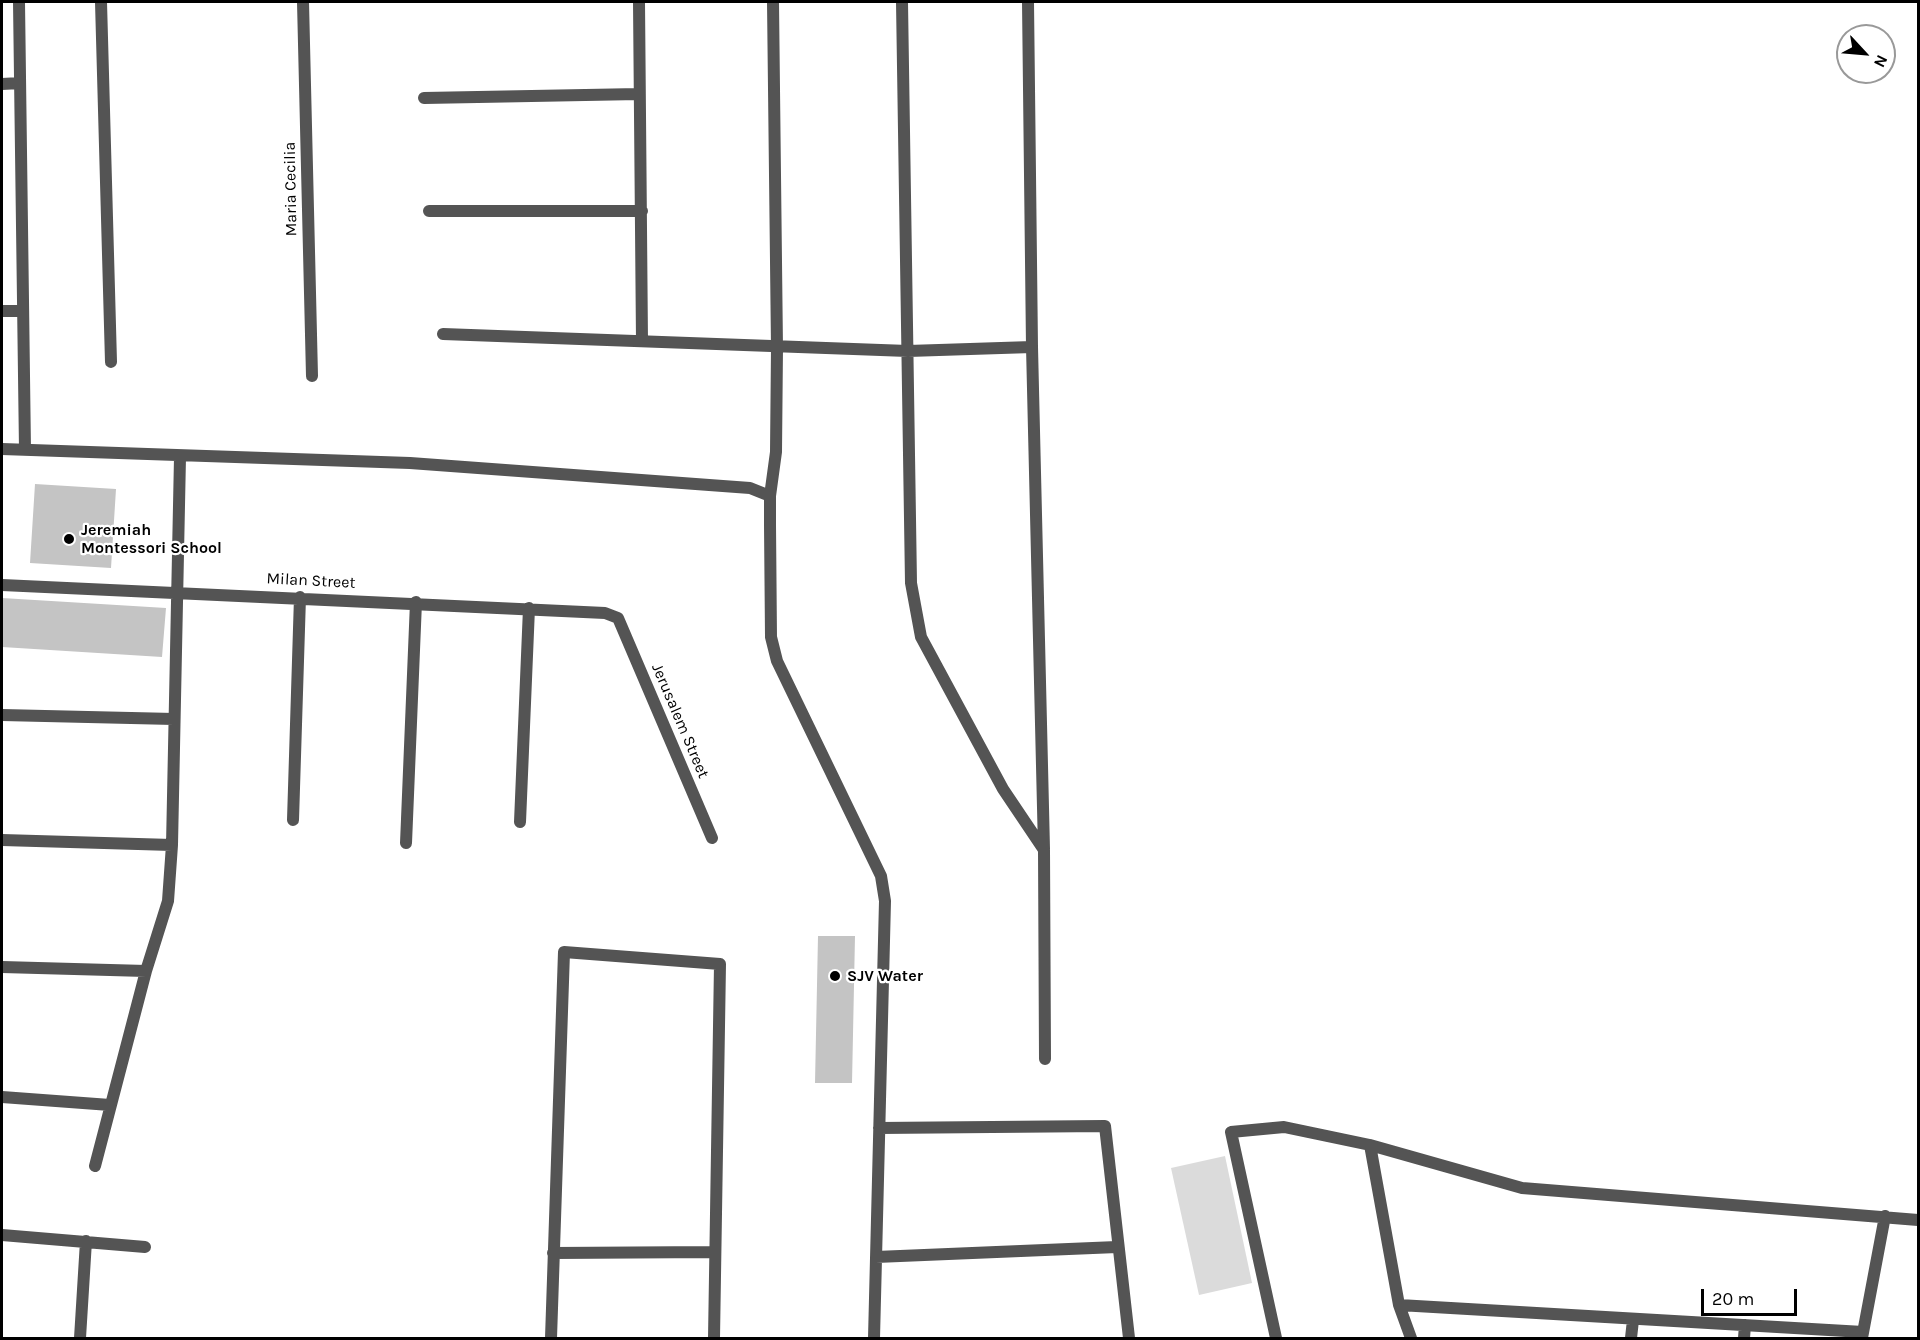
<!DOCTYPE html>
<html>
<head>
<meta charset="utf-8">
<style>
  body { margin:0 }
  #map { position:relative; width:1920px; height:1340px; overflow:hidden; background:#fff; font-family:Karla,sans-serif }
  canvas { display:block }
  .frame { position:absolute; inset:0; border:3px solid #000; pointer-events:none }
  .north { position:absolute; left:1836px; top:24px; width:60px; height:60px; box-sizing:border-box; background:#fff; border:2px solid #999; border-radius:50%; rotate:116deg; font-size:16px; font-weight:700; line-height:24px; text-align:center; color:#000 }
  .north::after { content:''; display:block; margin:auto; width:21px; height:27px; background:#000; clip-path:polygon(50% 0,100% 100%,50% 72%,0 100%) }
  .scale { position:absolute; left:1701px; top:1289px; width:96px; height:27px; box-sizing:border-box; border:3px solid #000; border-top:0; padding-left:8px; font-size:18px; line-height:21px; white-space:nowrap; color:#000; -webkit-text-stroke:4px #fff; paint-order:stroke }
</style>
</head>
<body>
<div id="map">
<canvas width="1920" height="1340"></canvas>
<div class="frame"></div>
<div class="north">N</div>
<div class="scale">20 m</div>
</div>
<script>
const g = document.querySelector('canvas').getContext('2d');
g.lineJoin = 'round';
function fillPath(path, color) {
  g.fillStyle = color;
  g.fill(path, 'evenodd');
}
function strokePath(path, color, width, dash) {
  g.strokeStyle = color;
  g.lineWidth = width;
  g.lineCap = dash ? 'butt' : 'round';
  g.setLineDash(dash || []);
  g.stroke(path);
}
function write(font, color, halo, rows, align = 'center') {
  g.font = font + ' Karla,sans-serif';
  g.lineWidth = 4.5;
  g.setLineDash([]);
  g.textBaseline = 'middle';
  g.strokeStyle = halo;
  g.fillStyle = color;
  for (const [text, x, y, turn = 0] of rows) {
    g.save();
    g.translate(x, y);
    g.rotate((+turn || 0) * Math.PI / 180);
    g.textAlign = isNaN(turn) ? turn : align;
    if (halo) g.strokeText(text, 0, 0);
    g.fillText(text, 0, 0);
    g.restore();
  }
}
const green = new Path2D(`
  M1225 1156 1252 1283 1199 1295 1171 1168Z`);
const building = new Path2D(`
  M35 484 116 489 111 568 30 563Z
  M2 598 166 608 162 657 2 647Z
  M818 936H855L852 1083H815Z`);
const street = new Path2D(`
  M19 2 25 450
  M101 2 111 362
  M303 2 312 376
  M639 2 642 341
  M773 2 777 348 776 452 770 496V525L771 637 777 661 881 876 885 901 874 1338
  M902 2 911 583 921 637 1003 789 1044 850 1045 1059
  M1028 2 1032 347 1044 849
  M2 84 20 83
  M424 98 639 94
  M429 211H642
  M2 311H22
  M443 334 908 351 1032 347
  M2 449 410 463 750 488 770 496
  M2 585 605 613 618 618 712 838
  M2 715 174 719
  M293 820 300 597
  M520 822 529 608
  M2 840 172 845
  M406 843 416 602
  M2 967 146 971
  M2 1097 110 1105
  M879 1128 1105 1126 1129 1338
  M1370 1145 1399 1305 1411 1338
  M95 1166 146 971 168 901 172 845 180 457
  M2 1235 145 1247
  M553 1253 715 1252
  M876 1257 1117 1247
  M1399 1305 1863 1332
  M80 1338 86 1241
  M551 1338 564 952 720 964 714 1338
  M1276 1338 1231 1132 1284 1127 1370 1145 1522 1188 1918 1220
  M1631 1338 1633 1320
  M1744 1338 1745 1325
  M1862 1338 1885 1216`);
const markers = [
  [69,539,6,"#000"],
  [835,976,6,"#000"]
];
const streetNames = [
  ["Maria Cecilia",291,189,-91],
  ["Milan Street",311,581,3],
  ["Jerusalem Street",680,721,67]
];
const poiNames = [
  ["Jeremiah",81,530],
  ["Montessori School",81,548],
  ["SJV Water",847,976]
];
fillPath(green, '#dbdbdb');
fillPath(building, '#c4c4c4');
strokePath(street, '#545454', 12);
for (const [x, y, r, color] of markers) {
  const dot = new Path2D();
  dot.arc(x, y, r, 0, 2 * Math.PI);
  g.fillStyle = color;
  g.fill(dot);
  strokePath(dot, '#fff', 2);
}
write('16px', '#000', '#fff', streetNames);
write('bold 16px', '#000', '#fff', poiNames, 'left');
</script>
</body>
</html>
